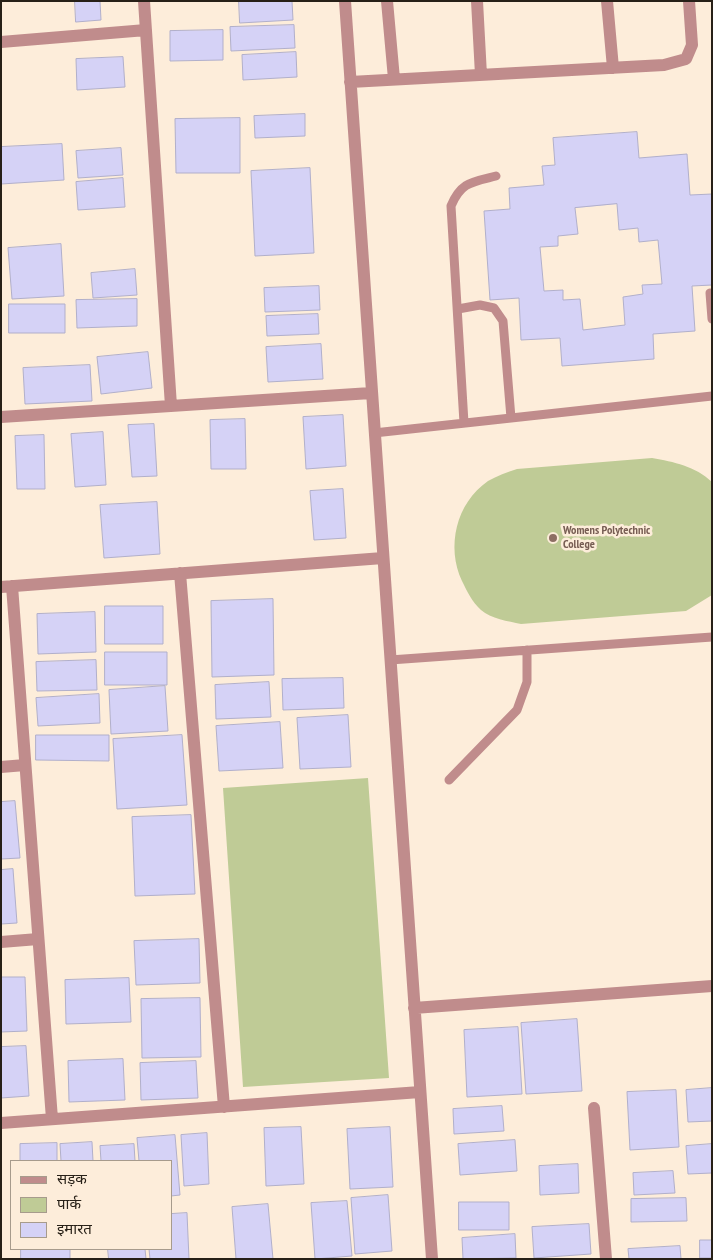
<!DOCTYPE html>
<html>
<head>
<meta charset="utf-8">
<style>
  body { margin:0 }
  #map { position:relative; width:713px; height:1260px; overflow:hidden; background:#fdedda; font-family:"PT Sans Narrow","Noto Sans Devanagari",sans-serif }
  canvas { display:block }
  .frame { position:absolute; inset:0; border:2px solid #272017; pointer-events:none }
  .legend { position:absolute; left:10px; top:1160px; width:162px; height:90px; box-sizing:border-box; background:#fdedda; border:1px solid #a79b8c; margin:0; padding:6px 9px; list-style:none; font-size:15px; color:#272017 }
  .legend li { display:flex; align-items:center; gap:10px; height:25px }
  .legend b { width:25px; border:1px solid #a79b8c }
</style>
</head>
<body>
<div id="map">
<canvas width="713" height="1260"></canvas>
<div class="frame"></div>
<ul class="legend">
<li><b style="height:6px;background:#c08c8c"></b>सड़क</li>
<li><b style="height:14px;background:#bfcb96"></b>पार्क</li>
<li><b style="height:14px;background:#d5d2f6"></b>इमारत</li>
</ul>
</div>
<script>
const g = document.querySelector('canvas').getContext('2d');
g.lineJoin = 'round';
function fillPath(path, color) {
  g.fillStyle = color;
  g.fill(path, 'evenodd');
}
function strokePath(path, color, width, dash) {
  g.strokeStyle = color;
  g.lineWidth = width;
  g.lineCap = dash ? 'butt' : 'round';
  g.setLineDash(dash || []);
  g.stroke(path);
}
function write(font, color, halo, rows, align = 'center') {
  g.font = font + ' "PT Sans Narrow",sans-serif';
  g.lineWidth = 5;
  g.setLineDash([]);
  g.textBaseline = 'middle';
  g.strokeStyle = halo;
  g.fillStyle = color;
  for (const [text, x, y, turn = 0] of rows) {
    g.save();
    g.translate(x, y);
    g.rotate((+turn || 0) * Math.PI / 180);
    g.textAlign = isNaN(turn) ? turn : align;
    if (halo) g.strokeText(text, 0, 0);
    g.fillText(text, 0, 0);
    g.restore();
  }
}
const green = new Path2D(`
  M652 458C674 462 695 466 712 482V595L686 611 521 624C508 621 491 619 481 610 472 602 467 591 462 581 446 547 456 503 488 481 497 476 507 472 517 469Z
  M368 778 389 1078 243 1087 223 788Z`);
const building = new Path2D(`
  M75 1H100L101 20 76 22Z
  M239 1H292L293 20 240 23Z
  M294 25 295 48 231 51 230 27Z
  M223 30V60L170 61V31Z
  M296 52 297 77 243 80 242 55Z
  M123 57 125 87 77 90 76 59Z
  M305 114V136L255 138 254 116Z
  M240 118V173H176L175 119Z
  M637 132 639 158 687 154 690 195 712 194V285L692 286 695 331 653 334 654 359 562 366 560 338 521 340 519 298 490 300 484 211 510 209 509 188 544 185 542 166 555 165 553 138ZM617 204 619 230 638 228 639 242 658 240 662 284 642 285 643 294 623 297 625 325 583 330 580 299 563 300V290L544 291 540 247 558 246V236L578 234 575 208Z
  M62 144 64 180 1 184V147Z
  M121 148 123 175 78 178 76 151Z
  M310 168 314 253 255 256 251 171Z
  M123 178 125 207 78 210 76 182Z
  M61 244 64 296 12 299 8 248Z
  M135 269 137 295 93 298 91 273Z
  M319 286 320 310 265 312 264 288Z
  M137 299V326L77 328 76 300Z
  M9 304H65V333H9Z
  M318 314 319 334 267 336 266 316Z
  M321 344 323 379 268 382 266 347Z
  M148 352 152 388 101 394 97 357Z
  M90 365 92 401 25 404 23 368Z
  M343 415 346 466 306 469 303 417Z
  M245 419 246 469H211L210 420Z
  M154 424 157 476 132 477 128 425Z
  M103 432 106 485 75 487 71 434Z
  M44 435 45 489H17L15 436Z
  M343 489 346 538 314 540 310 491Z
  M157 502 160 554 104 558 100 505Z
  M273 599 274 675 212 677 211 601Z
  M105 606H163V644H105Z
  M95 612 96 652 38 654 37 614Z
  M105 652H167V685H105Z
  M96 660 97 690 37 691 36 662Z
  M343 678 344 708 283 710 282 679Z
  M269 682 271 717 216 719 215 685Z
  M165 686 168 731 111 734 109 690Z
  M99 694 100 723 38 726 36 698Z
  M348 715 351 767 300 769 297 718Z
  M280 722 283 768 219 771 216 726Z
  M36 735H109V761L36 760Z
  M182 735 187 805 117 809 113 739Z
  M15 801 20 858 1 859V802Z
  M191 815 195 894 135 896 132 817Z
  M13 869 17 923 1 924V870Z
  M199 939 200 983 136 985 134 941Z
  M1 977H25L27 1031 1 1032Z
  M129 978 131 1022 66 1024 65 980Z
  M200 998 201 1057 142 1058 141 999Z
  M577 1019 582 1091 526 1094 521 1023Z
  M518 1027 522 1094 467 1097 464 1030Z
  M26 1046 29 1096 1 1098V1047Z
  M123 1059 125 1100 69 1102 68 1061Z
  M196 1061 198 1098 141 1100 140 1063Z
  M712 1088V1121L688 1122 686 1090Z
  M676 1090 679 1147 630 1150 627 1092Z
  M502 1106 504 1131 454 1134 453 1109Z
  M301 1127 304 1184 266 1186 264 1128Z
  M390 1127 393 1187 350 1189 347 1129Z
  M207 1133 209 1184 184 1186 181 1135Z
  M175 1135 180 1195 171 1196V1161H139L137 1138Z
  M515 1140 517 1171 460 1175 458 1144Z
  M92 1142 93 1161H61L60 1144Z
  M57 1143V1161H20V1144Z
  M134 1144 135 1161H101L100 1146Z
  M712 1144V1173L688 1174 686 1146Z
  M578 1164 579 1193 540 1195 539 1166Z
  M673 1171 675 1193 634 1195 633 1173Z
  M388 1195 392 1251 355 1254 351 1198Z
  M686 1198 687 1221 631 1222V1199Z
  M347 1201 352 1256 315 1259 311 1203Z
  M459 1202H509V1230H459Z
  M268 1204 273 1259H236L232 1207Z
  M187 1213 189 1259H150L149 1249H171V1214Z
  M589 1224 591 1254 534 1258 532 1227Z
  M515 1234 516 1258 463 1259 462 1238Z
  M700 1240H712V1258H700Z
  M680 1246 681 1259H629L628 1249Z
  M21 1249H70V1259H21Z
  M108 1249H145L146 1259H109Z`);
const service = new Path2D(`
  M710 293 712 319
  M458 309 480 305 494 308 503 321 511 418
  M464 423 451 206C461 182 472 182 496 176
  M374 433 712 396
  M390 660 712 637
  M449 780 517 710 527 682V650`);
const minor = new Path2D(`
  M144 1 171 406
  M345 1 432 1259
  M387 1 394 79
  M477 1 481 75
  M607 1 613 68
  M1 42 146 30
  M350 82 664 65 686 59 692 45 689 1
  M1 417 371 393
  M180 573 224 1107
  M12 586 52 1119
  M1 587 383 558
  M1 767 25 765
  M1 942 38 939
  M414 1008 712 986
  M594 1108 606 1259
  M1 1123 420 1092`);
const markers = [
  [553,538,5,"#8d6e63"]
];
const educationNames = [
  ["Womens Polytechnic",563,531],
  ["College",563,545]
];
fillPath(green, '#bfcb96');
fillPath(building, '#d5d2f6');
strokePath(building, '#b1afca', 1);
strokePath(service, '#c08c8c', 9);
strokePath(minor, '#c08c8c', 12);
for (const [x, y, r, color] of markers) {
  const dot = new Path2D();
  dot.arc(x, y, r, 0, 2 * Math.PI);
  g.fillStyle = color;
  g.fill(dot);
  strokePath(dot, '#fdedda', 2);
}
write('bold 12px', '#785e54', '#fdedda', educationNames, 'left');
</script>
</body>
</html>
